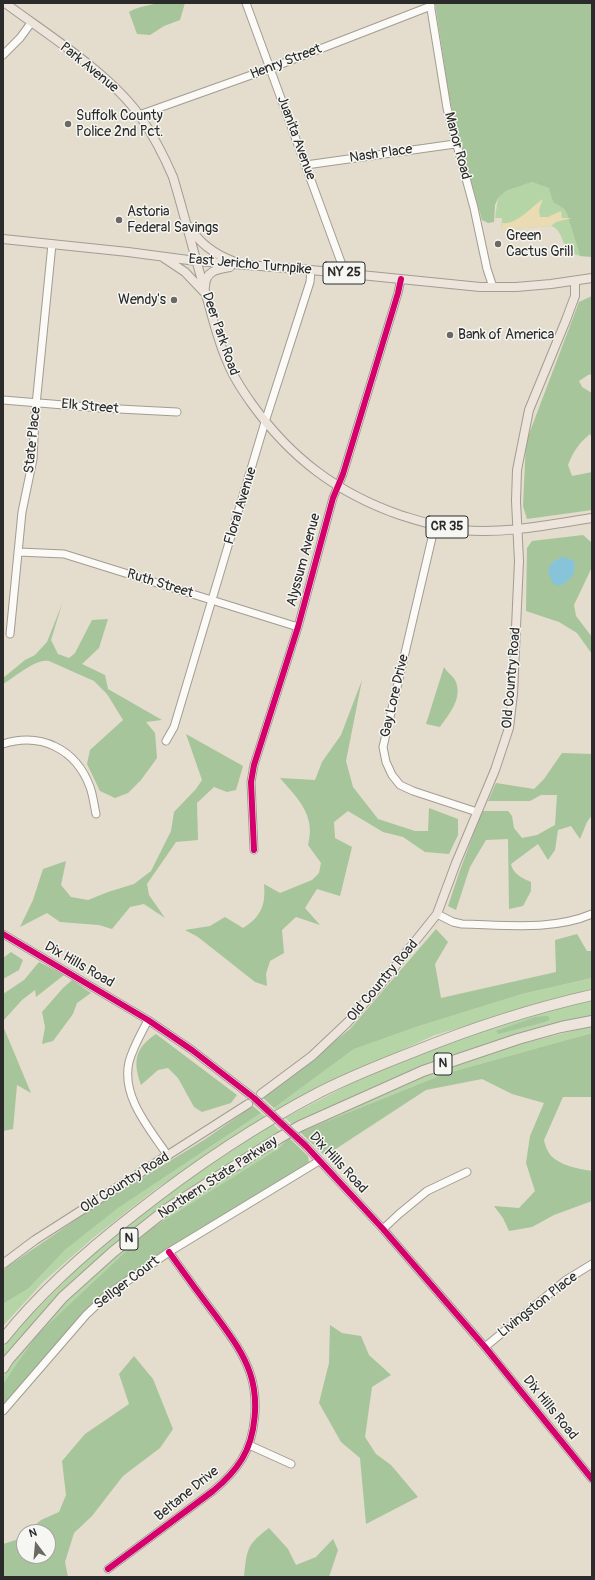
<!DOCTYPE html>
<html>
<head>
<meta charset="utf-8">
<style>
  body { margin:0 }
  #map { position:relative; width:595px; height:1580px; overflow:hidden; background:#e4dccc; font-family:Pangolin,sans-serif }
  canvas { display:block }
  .frame { position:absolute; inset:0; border:4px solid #2b2b2b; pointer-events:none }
  .north { position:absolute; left:16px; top:1524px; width:40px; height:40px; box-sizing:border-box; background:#f6f6f2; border:1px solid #a5a5a2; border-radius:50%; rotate:344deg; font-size:11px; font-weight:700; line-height:16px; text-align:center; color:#2b2b2b }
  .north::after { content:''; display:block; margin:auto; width:14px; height:18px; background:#6c6963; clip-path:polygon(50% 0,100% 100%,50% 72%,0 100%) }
</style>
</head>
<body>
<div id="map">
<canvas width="595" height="1580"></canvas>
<div class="frame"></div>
<div class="north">N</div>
</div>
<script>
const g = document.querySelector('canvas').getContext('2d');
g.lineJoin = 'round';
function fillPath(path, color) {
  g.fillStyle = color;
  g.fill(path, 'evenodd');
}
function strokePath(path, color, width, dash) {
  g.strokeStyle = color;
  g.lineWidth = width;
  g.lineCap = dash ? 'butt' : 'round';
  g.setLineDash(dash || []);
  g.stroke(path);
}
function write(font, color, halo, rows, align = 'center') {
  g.font = font + ' Pangolin,sans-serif';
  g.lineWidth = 3;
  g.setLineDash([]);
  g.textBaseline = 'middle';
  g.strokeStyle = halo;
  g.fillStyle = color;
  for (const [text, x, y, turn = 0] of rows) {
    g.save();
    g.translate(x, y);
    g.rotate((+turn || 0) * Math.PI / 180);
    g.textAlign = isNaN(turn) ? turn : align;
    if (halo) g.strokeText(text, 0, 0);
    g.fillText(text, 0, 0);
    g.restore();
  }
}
const green = new Path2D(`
  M532 182 550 188 553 202 564 209 567 214 580 256C558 250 566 231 551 226L501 230 502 218H495L498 198 506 191Z
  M592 978V989L435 1035 349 1074 278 1112 274 1108 354 1049 419 1026 522 994Z
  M592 1000V1016L512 1036 431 1063 292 1124 285 1118 356 1081 428 1051 505 1021Z
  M592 1026V1033L444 1074 300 1132 392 1089 435 1071 513 1046Z
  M261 1113 268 1119 157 1188 93 1238 44 1281 3 1326V1304L29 1288 65 1250 117 1209Z
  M273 1124 282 1133 132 1232 86 1269 33 1323 3 1363V1348L28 1318 82 1264 127 1226 187 1180Z
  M289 1138 278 1149 9 1375 3 1384V1377L36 1333 86 1282 148 1228 204 1190Z`);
const forest = new Path2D(`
  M157 3H185L180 20 164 26 150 35 137 34 129 12C141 5 146 7 157 3Z
  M435 3H592V257L580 256 567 214 564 209 553 202 549 188 532 182 506 191 498 198 495 205 494 222 488 223 482 220 455 124 449 95Z
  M592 296V374L588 375 579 381 582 387 592 393V438L590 434C579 443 573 452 568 465L572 476 592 472V510L527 519 523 506 526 442 579 302Z
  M583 535 591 542 592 567 574 605 576 616 592 637V654L577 633 559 622 526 611 527 548 532 541Z
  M62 604 51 640 58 654 69 658 75 653 92 620 108 619 99 648 82 664 105 675 108 689 162 720 146 722 155 733 157 758 141 780 128 793 115 798 100 791 87 764 90 750 123 720 107 694 94 681 49 661C36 658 15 677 3 684V678L25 660 35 655 47 642Z
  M444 667C447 673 454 676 456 682 462 699 450 713 440 727L426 724Z
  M362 680 346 761 353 787 378 819 415 831H428L429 808 458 819V835L449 854 425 852 403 837 383 832 348 811 334 822 335 838 352 847 340 896 317 889 305 908 320 925 296 917 282 930 284 953 270 961 266 974 267 986 255 982 198 937 185 930 210 926 225 917 243 928C261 917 266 905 264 884L280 893 312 880 319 873 321 863 308 845C316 815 298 799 280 778L315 780 322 762 341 735Z
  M186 734 243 766 236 790 227 792 214 787 197 803 198 840 176 842 147 884 149 895 165 918 144 904 130 907 112 929 99 925 60 922 47 913 20 927 33 900 43 869 66 861 61 885 71 897 88 900 108 892 134 884 151 871 171 831 174 812 196 789 202 780Z
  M562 753 592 754V815L587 822 580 839 571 826 558 830 555 850 548 860 538 844 511 864C513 874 522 878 531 882V891L523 906 509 909 508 839 486 840 470 867 456 910 448 906 459 873 482 811H508L512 816 514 828 522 838 537 835 555 825 557 795H541L530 801H488L496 783 534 789 544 779Z
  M436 929 448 942 435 964 441 998 556 972 555 940 577 934 587 951H592V978L522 994 419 1026 354 1049 274 1108 263 1098 350 1029Z
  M11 952 23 960 19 970 3 979V958Z
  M39 962 64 975 36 997 35 990 22 1000 3 1021V994L24 980Z
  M72 980 91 993 77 1003 73 1014 53 1041 42 1044 45 1027 42 1012 63 988Z
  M548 1016 550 1019 545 1022 498 1034 496 1031 535 1017Z
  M3 1026 31 1093 17 1085 13 1129 3 1131Z
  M592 1033V1097H563L544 1140C545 1144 546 1149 549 1153 557 1165 578 1169 592 1171V1201L554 1215 532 1227 509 1231 503 1218 494 1206 519 1208 535 1191 526 1163 530 1136 544 1103 512 1094 482 1079 426 1090 325 1156 300 1132 444 1074Z
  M156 1034 237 1095 231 1103 202 1112 194 1107 178 1078 168 1068 158 1070 141 1085C133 1062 134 1049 156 1034Z
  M253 1106 261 1113 117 1209 65 1250 29 1288 3 1304V1271L7 1267 90 1210 204 1140Z
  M289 1138 308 1156 309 1163 186 1239 100 1298 80 1316 3 1405V1384L37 1335 149 1230 278 1149Z
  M330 1325 342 1333 361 1336 369 1355 391 1375 372 1387 365 1437 376 1454 391 1465 418 1497 366 1524 360 1458 341 1442 319 1403 329 1363Z
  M134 1356 153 1379 173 1429 160 1448 123 1476 92 1516 74 1533 65 1562 68 1577H3V1544L19 1539 24 1534V1556H48V1532H27L41 1520 59 1512 66 1495 62 1461 85 1434 129 1404 119 1374Z
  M269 1528 288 1549 296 1565 316 1557 333 1539 338 1550 329 1577H244C247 1550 246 1545 269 1528Z`);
const sand = new Path2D(`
  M543 199 539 210 540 217H548L561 211 562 218H572L556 222 551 226 501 230 502 223C517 225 531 207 543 199Z`);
const water = new Path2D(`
  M562 557 573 560C578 573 571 579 560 586L553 584 548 572 551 563Z`);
const minor = new Path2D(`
  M246 3 345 273
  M430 3 447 108 474 208 487 269 493 287
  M3 55 20 38 31 23
  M139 115 271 68 431 6
  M306 165 455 144
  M3 400 100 408 177 412
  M435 525 383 747 386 762 392 775 400 785 413 791 477 812
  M19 552 64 554 298 627
  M10 634 22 512 33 459 35 415 52 244
  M166 741 174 727 265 422 310 282 311 270
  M3 744C41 732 76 749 90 787 93 795 94 805 96 814
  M254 850 251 782 254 765 298 627 333 498 343 474 398 293 401 279
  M437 914 453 922 462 924C505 925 552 931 592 914
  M3 934 148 1020 192 1050 254 1098
  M148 1020C141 1034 133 1047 129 1062 121 1097 150 1129 168 1156
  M306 1146 383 1229 485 1347 592 1479
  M383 1229 399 1214 427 1191 467 1172
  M485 1347 566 1280 592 1264
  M3 1411 86 1315 107 1295 169 1252 319 1161
  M249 1445 291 1464
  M108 1569 213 1491C224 1482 234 1472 242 1459 256 1436 259 1399 250 1373 243 1352 229 1334 216 1316 200 1295 184 1273 169 1252`);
const major = new Path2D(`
  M5 3C48 35 108 72 140 116 153 135 164 156 173 177 185 217 195 258 207 298 213 319 218 341 227 361 233 377 242 390 252 404 291 458 337 493 400 515 420 521 440 528 461 530 505 534 548 525 592 518
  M190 227C200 245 216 255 235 262
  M3 239 128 252 196 261 311 270 480 287H516L551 284 592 278
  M164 258 185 272 204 292
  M205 287C205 271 217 269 230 267
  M261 1094 312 1056 348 1022 381 984 437 914 456 863 495 770 509 728 513 694 519 561 516 501 517 470 529 410 566 320 575 296V281
  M3 1264 35 1240 248 1104`);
const highway = new Path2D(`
  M3 1339C41 1291 89 1249 137 1212 194 1167 255 1126 320 1092 350 1077 382 1064 413 1052 472 1028 530 1009 592 995
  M3 1368 8 1360 63 1297 113 1252 167 1209 279 1138 300 1126 423 1071 518 1039 561 1027 592 1021`);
const minorBridge = new Path2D(`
  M254 1098 306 1146`);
const cycleway = new Path2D(`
  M254 850 251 782 254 765 298 627 333 498 343 474 398 293 401 279
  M3 934 148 1020 192 1050 254 1098 306 1146 383 1229 485 1347 592 1479
  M108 1569 213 1491C224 1482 234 1472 242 1459 256 1436 259 1399 250 1373 243 1352 229 1334 216 1316 200 1295 184 1273 169 1252`);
const markers = [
  [68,124,4,"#6c6963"],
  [119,220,4,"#6c6963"],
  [498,244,4,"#6c6963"],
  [174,300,4,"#6c6963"],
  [450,335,4,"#6c6963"]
];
const shields = [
  [344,273,42],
  [447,527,42],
  [443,1064,18],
  [129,1239,18]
];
const shieldNames = [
  ["NY 25",344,273],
  ["CR 35",447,527],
  ["N",443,1064],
  ["N",129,1239]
];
const streetNames = [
  ["Henry Street",286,62,-21],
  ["Park Avenue",89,68,39],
  ["Juanita Avenue",296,138,70],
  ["Manor Road",457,146,75],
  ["Nash Place",381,154,-8],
  ["East Jericho Turnpike",250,265,5],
  ["Deer Park Road",220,334,71],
  ["Elk Street",90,407,5],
  ["State Place",33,440,-84],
  ["Floral Avenue",241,506,-73],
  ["Alyssum Avenue",304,560,-75],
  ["Ruth Street",160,584,17],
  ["Old Country Road",512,678,-85],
  ["Gay Lore Drive",395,696,-77],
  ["Dix Hills Road",79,965,30],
  ["Old Country Road",383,981,-50],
  ["Dix Hills Road",338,1163,47],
  ["Northern State Parkway",218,1178,-33],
  ["Old Country Road",125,1183,-32],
  ["Sellger Court",127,1283,-37],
  ["Livingston Place",538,1305,-38],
  ["Dix Hills Road",550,1408,51],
  ["Beltane Drive",187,1494,-39]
];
const poiNames = [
  ["Suffolk County",76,116],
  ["Police 2nd Pct.",76,132],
  ["Astoria",127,212],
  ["Federal Savings",127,228],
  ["Green",506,236],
  ["Cactus Grill",506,252],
  ["Wendy's",166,300,"right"],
  ["Bank of America",458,335]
];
fillPath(green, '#b5d5a6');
fillPath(forest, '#a6c59b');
fillPath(sand, '#eadbb3');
fillPath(water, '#88c4d9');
strokePath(minor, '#a19d93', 9);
strokePath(major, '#a19d93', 10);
strokePath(highway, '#a19d93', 12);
strokePath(minor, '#fbfaf7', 7);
strokePath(major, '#ede4dc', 8);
strokePath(highway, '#ede4dc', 10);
strokePath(minorBridge, '#a19d93', 9, []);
strokePath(minorBridge, '#fbfaf7', 7);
strokePath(cycleway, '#d6006c', 6);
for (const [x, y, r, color] of markers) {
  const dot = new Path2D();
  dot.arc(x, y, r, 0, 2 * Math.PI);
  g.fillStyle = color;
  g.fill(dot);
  strokePath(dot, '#f6f6f2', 1.5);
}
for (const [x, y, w] of shields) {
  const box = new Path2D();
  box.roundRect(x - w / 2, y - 11, w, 22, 3);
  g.fillStyle = '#f6f6f2';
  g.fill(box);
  strokePath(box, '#2b2b2b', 1);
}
write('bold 13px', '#2b2b2b', null, shieldNames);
write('14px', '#2b2b2b', '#f6f6f2', streetNames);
write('14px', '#2b2b2b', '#f6f6f2', poiNames, 'left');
</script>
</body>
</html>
